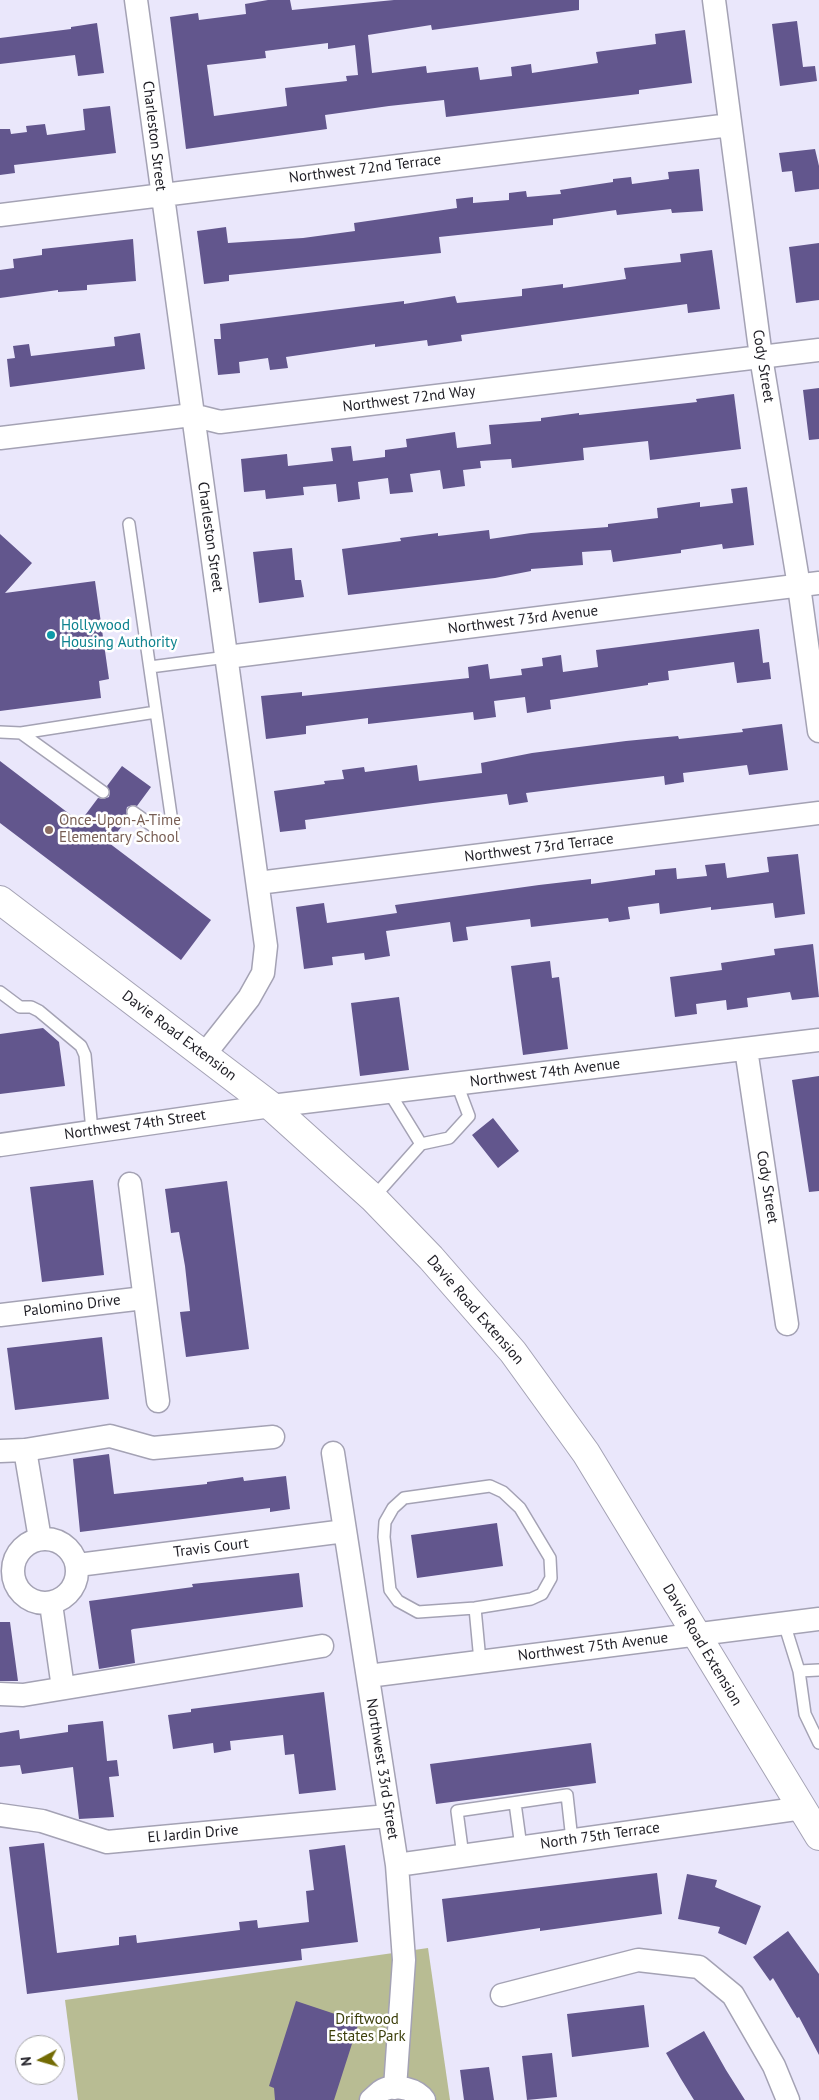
<!DOCTYPE html>
<html>
<head>
<meta charset="utf-8">
<style>
  body { margin:0 }
  #map { position:relative; width:819px; height:2100px; overflow:hidden; background:#eae7fb; font-family:"PT Sans",sans-serif }
  canvas { display:block }
  .north { position:absolute; left:15px; top:2035px; width:50px; height:50px; box-sizing:border-box; background:#fff; border:1px solid #a5a5a7; border-radius:50%; rotate:264deg; font-size:14px; font-weight:700; line-height:20px; text-align:center; color:#1e1d24 }
  .north::after { content:''; display:block; margin:auto; width:18px; height:22px; background:#736b04; clip-path:polygon(50% 0,100% 100%,50% 72%,0 100%) }
</style>
</head>
<body>
<div id="map">
<canvas width="819" height="2100"></canvas>
<div class="north">N</div>
</div>
<script>
const g = document.querySelector('canvas').getContext('2d');
g.lineJoin = 'round';
function fillPath(path, color) {
  g.fillStyle = color;
  g.fill(path, 'evenodd');
}
function strokePath(path, color, width, dash) {
  g.strokeStyle = color;
  g.lineWidth = width;
  g.lineCap = dash ? 'butt' : 'round';
  g.setLineDash(dash || []);
  g.stroke(path);
}
function write(font, color, halo, rows, align = 'center') {
  g.font = font + ' "PT Sans",sans-serif';
  g.lineWidth = 5;
  g.setLineDash([]);
  g.textBaseline = 'middle';
  g.strokeStyle = halo;
  g.fillStyle = color;
  for (const [text, x, y, turn = 0] of rows) {
    g.save();
    g.translate(x, y);
    g.rotate((+turn || 0) * Math.PI / 180);
    g.textAlign = isNaN(turn) ? turn : align;
    if (halo) g.strokeText(text, 0, 0);
    g.fillText(text, 0, 0);
    g.restore();
  }
}
const green = new Path2D(`
  M428 1948 450 2100H78L65 2000Z`);
const building = new Path2D(`
  M268 0H290L292 10 394 0H579V10L432 30 431 25 368 35 372 73 426 66 427 73 478 67 480 80 512 76 511 67 531 64 532 73 598 63 596 52 656 44 655 34 685 30 692 83 639 90V94L446 117 444 100 389 106 325 115 327 129 186 149 170 17 198 13 199 20 246 14 245 4ZM328 43V49L355 45 358 75 346 76 347 81 285 88 287 106 214 116 207 65 266 58 265 51Z
  M797 21 803 67 815 66 817 81 780 86 772 24Z
  M97 23 104 73 78 76 75 55 0 64V38L71 29V27Z
  M110 106 116 153 14 165 15 173 0 175V129H10L11 134 27 132 26 126 45 124 47 135 85 130 83 109Z
  M815 149 819 166V189L795 192 792 171 782 172 779 153Z
  M699 169 703 211 672 213 671 209 617 215 616 210 553 219V225L439 237 441 253 229 275V281L204 284 197 231 226 227 228 243 303 238 355 231 354 223 457 208 456 199 473 197V203L509 200V193L526 191 527 197 561 194 560 190 613 182V179L631 177 632 184 669 179 668 172Z
  M133 239 136 281 87 285V290L58 292V290L0 298V270L14 268 13 259 42 255V249Z
  M819 243V300L796 303 789 247Z
  M712 250 720 309 688 313 687 304 461 335 462 341 428 346 427 340 375 347V344L286 357 288 368 270 370 268 358 239 362 240 373 218 375 214 339H221L220 324 404 301V304L455 296 457 303 522 296V289L563 284V288L626 279 624 268 681 262 680 254Z
  M140 333 145 369 10 387 7 359 15 358 13 346 29 344 31 356 115 346 114 337Z
  M819 388V439L809 440 803 390Z
  M734 394 741 449 650 460 648 441 583 448 584 460 512 468 511 459 480 461 481 468 463 470 465 486 443 489 440 470 410 474 413 492 390 494 388 478 358 482 360 499 338 502 336 484 303 487 304 495 266 499 265 490 244 492 241 459 287 454 288 466 333 461 331 448 351 446 353 461 385 457V450L407 447 406 439 455 432 457 448 491 444 489 425 541 421V418L579 413V415L697 402 696 399Z
  M747 487 754 545 723 549 722 544 681 550V553L613 562 611 550 582 552 583 565 531 569V571L495 578 348 595 342 549 401 541 400 538 438 533V536L489 530 490 539 531 533 608 527V524L658 518 657 508 700 502V507L733 503 731 489Z
  M0 534 32 563 5 593 95 581 109 679 99 681 101 698 0 711Z
  M292 548 295 580H301L304 597 259 603 253 552Z
  M759 629 763 663 769 662 771 679 737 683 734 662 668 671 669 680 648 683V685L550 700 551 709 527 713 525 697 494 701 496 717 474 720 473 712 368 724V718L306 726V734L266 739 261 696 302 692V696L469 678 468 667 488 664 490 679 522 675 521 669 543 666 542 658 561 655 563 672 598 667 596 650Z
  M782 724 788 770 749 775 747 765 683 773 684 782 665 785 664 776 589 785 526 793 528 802 509 805 507 794 433 803 305 820 306 829 280 832 274 791 325 784 324 781 344 779 342 770 364 767 365 772 417 765 419 781 482 773 481 763 532 753 626 741 678 736 679 739 743 732 742 729Z
  M0 761 80 822 98 798 103 799 109 797 110 792 107 786 122 766 151 787 137 806 133 805 127 807 126 812 128 818 109 843 211 920 181 960 0 823Z
  M798 854 805 914 775 918 773 903 711 910V907L660 914 659 903 628 907 630 919 609 922 608 918 531 927 530 919 466 927 468 940 453 942 450 922 386 931 390 956 365 960 364 953 332 957 333 965 304 969 296 907 324 903 327 923 397 913 395 905 539 885 591 879V884L655 875V870L676 868 677 879 707 876 705 865 725 863 727 878 769 872 767 857Z
  M813 944 819 997 792 1000 790 992 747 998 748 1007 727 1010 726 1000 696 1004 697 1014 675 1017 670 977 722 970 721 963 775 955 774 949Z
  M550 961 552 978 559 977 568 1049 523 1055 511 966Z
  M399 997 409 1070 360 1076 351 1003Z
  M43 1028 59 1042 65 1086 0 1094V1034Z
  M819 1076V1191L809 1192 792 1080Z
  M493 1118 519 1151 498 1168 472 1135Z
  M93 1180 104 1275 42 1282 30 1187Z
  M227 1181 249 1349 186 1357 180 1312 190 1311 185 1266 179 1232 171 1233 165 1189Z
  M102 1337 109 1399 15 1410 7 1348Z
  M109 1454 114 1494 207 1484V1482L243 1477 244 1481 286 1476 290 1509 270 1512V1508L80 1532 73 1459Z
  M497 1523 503 1566 417 1578 411 1535Z
  M299 1573 303 1607 133 1629 131 1630 135 1663 99 1669 89 1601 193 1587 192 1584Z
  M0 1622H10L18 1681H0Z
  M324 1692 336 1790 299 1794 294 1754 285 1755 283 1735 230 1741 231 1750 214 1753 213 1743 173 1749 168 1715 191 1712V1709Z
  M103 1721 107 1761 117 1760 119 1776 109 1777 114 1817 79 1819 73 1767 22 1774 20 1765 0 1767V1733L19 1730 20 1739 68 1732V1725Z
  M591 1743 596 1783 436 1804 430 1764Z
  M44 1843 57 1953 119 1945V1937L136 1935 137 1943 240 1930 239 1922 257 1920 258 1928 309 1922 306 1891 314 1890 309 1850 345 1845 358 1942 301 1949 302 1960 27 1994 9 1847Z
  M657 1873 662 1914 540 1931V1928L447 1942 442 1899Z
  M687 1874 717 1880 715 1887 761 1906 746 1945 718 1933 720 1927 678 1919Z
  M788 1931 819 1974V2055L799 2017 797 2018 773 1978 770 1981 753 1957Z
  M296 2001 359 2022 334 2100H275L274 2088 269 2086Z
  M644 2005 649 2047 572 2057 567 2014Z
  M704 2031 726 2070 745 2100H694L681 2079 666 2053Z
  M552 2053 557 2097 527 2100 522 2056Z
  M489 2067 494 2100H464L460 2070Z`);
const service = new Path2D(`
  M129 524 173 829 164 834 133 812
  M150 667 227 657
  M0 732 21 733 156 712
  M21 733 103 792
  M0 992 20 1007H31L39 1011 81 1046 85 1055 92 1131
  M389 1092 421 1144 449 1138 469 1116 457 1084
  M373 1198 421 1144
  M490 1486 503 1492 520 1508 550 1558 551 1578 542 1594 531 1599 475 1608 418 1612 398 1601 390 1590 384 1537 385 1522 393 1508 404 1498Z
  M475 1608 480 1661
  M784 1623 799 1671 805 1714 819 1743
  M799 1671 819 1670
  M515 1803 521 1847
  M463 1856 457 1811 567 1795 572 1840`);
const minor = new Path2D(`
  M136 0 266 946 263 973 249 998 204 1055
  M714 0 761 357 799 586 819 731
  M0 215 730 125
  M0 438 192 415 220 422 819 350
  M227 657 819 583
  M258 883 819 813
  M746 1049 787 1324
  M0 1145 271 1106 819 1040
  M130 1184 158 1401
  M0 1315 144 1298
  M25 1450 40 1539
  M0 1451 25 1450 110 1436 153 1448 273 1437
  M333 1453 397 1865 404 1960 395 2088
  M13 1571a32 32 0 1 1 64 0a32 32 0 1 1-64 0Z
  M78 1565 345 1531
  M51 1604 63 1688
  M368 1676 819 1619
  M0 1694 23 1695 322 1646
  M0 1815 42 1821 107 1842 388 1816
  M397 1865 803 1808
  M502 1995 638 1960 699 1967 733 1995 774 2066 788 2100
  M371 2100C375 2097 379 2092 383 2090 395 2084 417 2089 424 2100`);
const secondary = new Path2D(`
  M0 900 271 1106 373 1198 431 1258 513 1352 586 1453 819 1836`);
const markers = [
  [51,635,5,"#0f9aa8"],
  [49,830,5,"#8d6e63"]
];
const streetNames = [
  ["Charleston Street",154,136,83],
  ["Northwest 72nd Terrace",365,169,-7],
  ["Cody Street",763,366,81],
  ["Northwest 72nd Way",409,399,-7],
  ["Charleston Street",210,537,82],
  ["Northwest 73rd Avenue",523,620,-7],
  ["Northwest 73rd Terrace",539,848,-7],
  ["Davie Road Extension",179,1036,37],
  ["Northwest 74th Avenue",545,1073,-7],
  ["Northwest 74th Street",135,1125,-8],
  ["Cody Street",767,1187,81],
  ["Palomino Drive",72,1306,-7],
  ["Davie Road Extension",475,1310,49],
  ["Travis Court",211,1548,-7],
  ["Davie Road Extension",702,1645,59],
  ["Northwest 75th Avenue",593,1647,-7],
  ["Northwest 33rd Street",382,1769,81],
  ["El Jardin Drive",193,1834,-5],
  ["North 75th Terrace",600,1836,-8]
];
const cultureNames = [
  ["Hollywood",61,626],
  ["Housing Authority",61,643]
];
const educationNames = [
  ["Once-Upon-A-Time",59,821],
  ["Elementary School",59,838]
];
const parkNames = [
  ["Driftwood",367,2020],
  ["Estates Park",367,2037]
];
fillPath(green, '#b8bc93');
fillPath(building, '#62568d');
strokePath(service, '#a4a2b4', 14);
strokePath(minor, '#a4a2b4', 25);
strokePath(secondary, '#a4a2b4', 30);
strokePath(service, '#fff', 11);
strokePath(minor, '#fff', 22);
strokePath(secondary, '#fff', 28);
for (const [x, y, r, color] of markers) {
  const dot = new Path2D();
  dot.arc(x, y, r, 0, 2 * Math.PI);
  g.fillStyle = color;
  g.fill(dot);
  strokePath(dot, '#fff', 2);
}
write('15px', '#1e1d24', '#fff', streetNames);
write('15px', '#0d838f', '#fff', cultureNames, 'left');
write('15px', '#785e54', '#fff', educationNames, 'left');
write('15px', '#3c3f0b', '#fff', parkNames);
</script>
</body>
</html>
